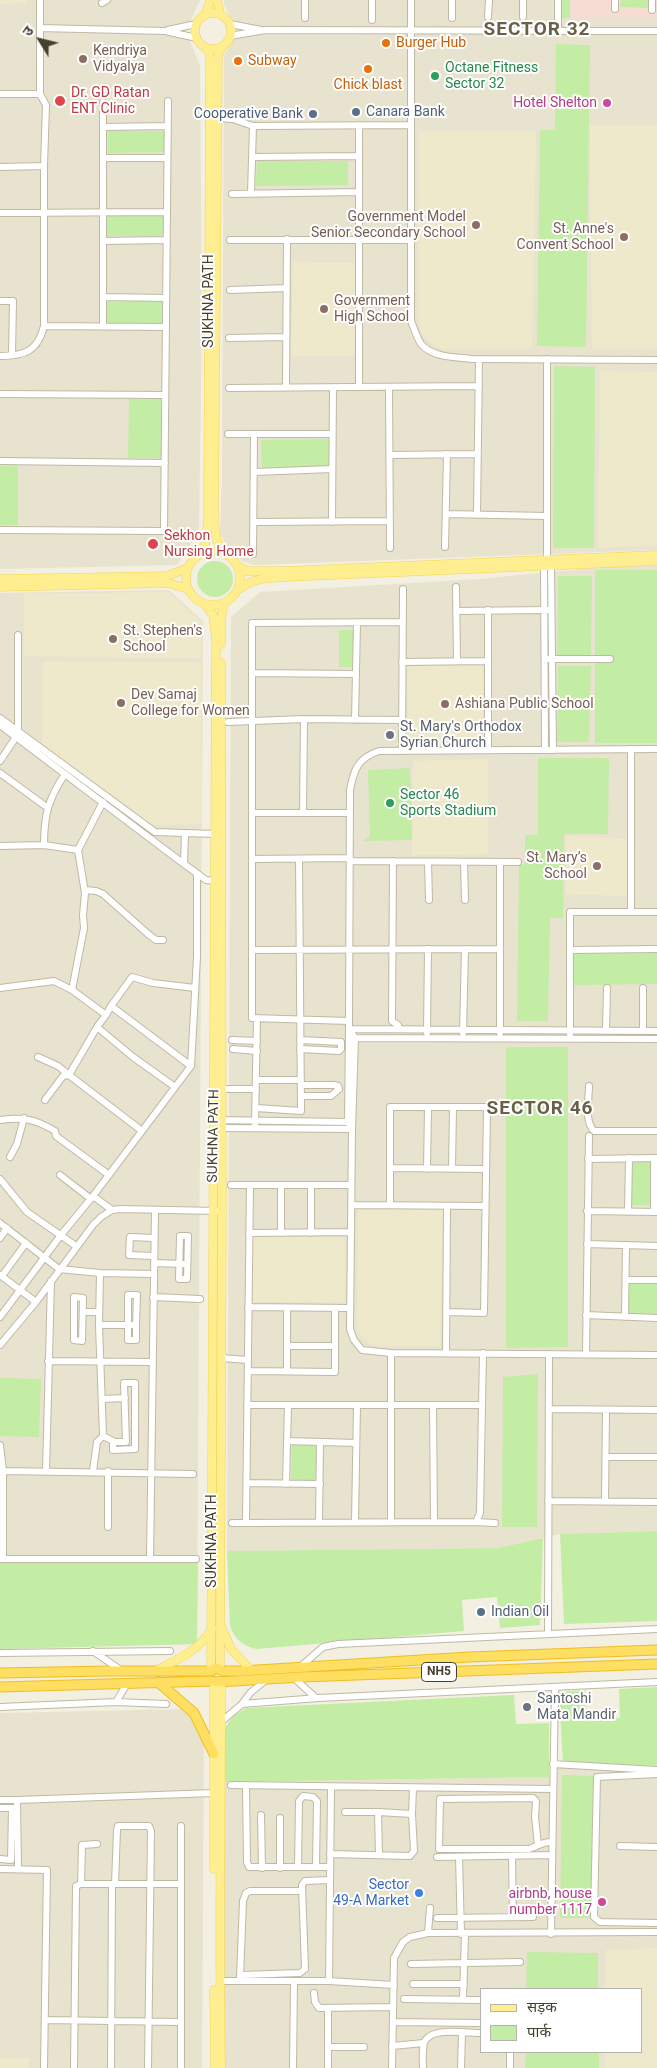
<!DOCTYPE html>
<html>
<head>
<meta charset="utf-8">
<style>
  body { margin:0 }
  #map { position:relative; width:657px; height:2068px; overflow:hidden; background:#f3f0e2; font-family:Roboto,"Noto Sans Devanagari",sans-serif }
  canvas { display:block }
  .legend { position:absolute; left:480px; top:1988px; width:162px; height:65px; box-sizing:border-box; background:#fff; border:1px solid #b5b3ad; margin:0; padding:6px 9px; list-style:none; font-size:15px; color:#454032 }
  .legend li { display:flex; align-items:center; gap:10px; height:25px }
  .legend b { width:25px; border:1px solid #b5b3ad }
  .north { position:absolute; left:15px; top:15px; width:50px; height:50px; -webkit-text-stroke:4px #fff; paint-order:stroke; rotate:306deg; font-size:14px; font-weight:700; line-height:20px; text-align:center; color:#454032 }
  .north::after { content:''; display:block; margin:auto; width:18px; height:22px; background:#454032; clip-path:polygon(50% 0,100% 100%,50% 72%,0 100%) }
</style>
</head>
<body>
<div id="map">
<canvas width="657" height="2068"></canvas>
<ul class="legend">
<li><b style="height:6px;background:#ffee8f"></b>सड़क</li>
<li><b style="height:14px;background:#c3eca5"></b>पार्क</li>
</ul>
<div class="north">उ</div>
</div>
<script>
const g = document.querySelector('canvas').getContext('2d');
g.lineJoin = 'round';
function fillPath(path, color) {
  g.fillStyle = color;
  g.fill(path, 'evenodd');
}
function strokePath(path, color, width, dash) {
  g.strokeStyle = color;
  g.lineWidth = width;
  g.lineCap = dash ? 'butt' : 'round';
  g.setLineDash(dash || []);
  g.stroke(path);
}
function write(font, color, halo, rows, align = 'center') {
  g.font = font + ' Roboto,sans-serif';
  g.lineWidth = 4;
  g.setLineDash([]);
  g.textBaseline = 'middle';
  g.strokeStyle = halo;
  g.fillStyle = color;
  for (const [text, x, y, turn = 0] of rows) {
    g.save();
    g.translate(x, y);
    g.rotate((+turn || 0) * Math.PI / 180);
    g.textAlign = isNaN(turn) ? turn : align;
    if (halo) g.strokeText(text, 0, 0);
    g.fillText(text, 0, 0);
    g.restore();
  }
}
const residential = new Path2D(`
  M0 0H200L186 31 200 66 202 315 199 532 177 565 0 569Z
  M224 0H657V550L254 565 242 561 229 550 220 533 222 475 224 56 238 31 224 5Z
  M657 566V1531L560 1534 498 1548 227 1551 231 617 260 592 479 579 601 567Z
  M169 590 203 621 197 1644 0 1649V593Z
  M186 1709 204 1735 202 2068H0V1713Z
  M563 1765H657V2068H220L224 1782 549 1777ZM481 1989H641V2052H481Z`);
const education = new Path2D(`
  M0 0H26V3L0 4Z
  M590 125H657V349H592Z
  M419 131H536L532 349H441L430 343 422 334 418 319Z
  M293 262 356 263 354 356H291Z
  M600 371 657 372V545L598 548Z
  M168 592 201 622V658L24 656V594Z
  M42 661 201 663V824L152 825 42 744Z
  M483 665V742L408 743 407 666Z
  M488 759V854L412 855 413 761Z
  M566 836 629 839 628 896 566 894Z
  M358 1209H443L440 1346H378L368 1343 357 1332Z
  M253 1237H345V1302H253Z
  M657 1948V2068H605V2052H641V1989H605L606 1950Z
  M0 2058H29V2068H0Z`);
const medical = new Path2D(`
  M572 0H657V18H572Z`);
const green = new Path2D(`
  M560 0H570V18H560Z
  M621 0H649L648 8 620 7Z
  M556 44 590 45 586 347 537 346 540 130H555Z
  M108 131H164V152L108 153Z
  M257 161H348V185L256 186Z
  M163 214 164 236H107V215Z
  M164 301V323H107V302Z
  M554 366 595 367 594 548H553Z
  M129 399H161V458H128Z
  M329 439V467L262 468 261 440Z
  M0 466H18V525H0Z
  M197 579a18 18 0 1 1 36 0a18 18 0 1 1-36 0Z
  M595 570H657V743H595Z
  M558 576H592L591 655H557Z
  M339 630H353V667H339Z
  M558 666H591L589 742H557Z
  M538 758H609L608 834H564L563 918H550L548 1021H517L519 865 525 864V835H538Z
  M410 768 412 840 363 841 370 836 368 770Z
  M657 953V984L574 985V954Z
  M506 1047H568V1347L506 1348Z
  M632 1160H652V1205H632Z
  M628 1282 657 1283V1314L627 1313Z
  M538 1374 537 1527H502L503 1377Z
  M0 1378 41 1379 39 1437 0 1436Z
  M292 1445H317L315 1481 291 1480Z
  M657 1531V1621L564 1624 560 1534Z
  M543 1538 540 1625 500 1628 497 1597 462 1600 464 1631 257 1649C244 1647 235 1640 230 1626L227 1551 498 1548Z
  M198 1562 197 1644 0 1649V1563Z
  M657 1687V1765H563L559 1692 585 1690 587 1720 620 1718 619 1689Z
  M514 1695 516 1724 549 1723V1777L224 1782 225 1728 233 1716 246 1708Z
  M562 1775 594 1776 591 1918H560Z
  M527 1952 598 1953V1989H526Z
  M526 2052H599V2068H525Z`);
const minor = new Path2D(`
  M411 0V321C414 328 417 338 421 344 433 358 456 357 472 359L657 360
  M523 0V17
  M558 0V31
  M102 3 107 0
  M615 9V0
  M652 10V0
  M488 17 489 0
  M305 18V0
  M452 18V0
  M372 20V0
  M230 24 261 30
  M40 28 165 31 197 38
  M168 30 196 24
  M230 36 265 30 657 31
  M0 94H40
  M218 118 233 119 253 126 411 125
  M359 125V387
  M103 127 168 126
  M252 157 359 156
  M103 158H167
  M0 167 44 166
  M251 193 253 126
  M232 194 359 192
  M0 213 167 212
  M230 240H411
  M103 241 167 240
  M230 290 287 288
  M103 297 166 298
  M0 301H13L12 355
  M44 326 166 327
  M103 326V102
  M229 338 286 337
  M0 356C25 356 38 351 44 326V166L46 105 40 94V0
  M547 359V560
  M286 387 287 239
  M229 388 479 386
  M389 388 390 548
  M0 394 165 395
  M228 434H332
  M390 455 477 454
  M0 461 165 463
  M254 472 332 469
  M446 514 547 516
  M477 515 479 359
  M255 522 390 521
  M332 522 333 388
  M0 530 164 531 168 101
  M445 547 447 454
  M253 554 254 434
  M544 566 545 750
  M551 566 553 750
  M456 587 457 661
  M488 610V750
  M456 611 548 610
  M549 659H610
  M402 662 488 661
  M252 673 356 674
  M0 718 155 832 215 834
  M355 720 357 623
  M228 722 304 719 402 720
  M0 725 176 858 206 880 215 881
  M631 749V912
  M402 751 403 589
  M0 761 16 737 18 731V635
  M0 773 48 808
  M252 813H350
  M303 813 304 719
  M44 845C44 816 48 799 65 774
  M0 846 44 845 78 850
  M252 859 350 858
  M350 861 518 862
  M393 861 392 1021 398 1025 399 1029
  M428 862 429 900
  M464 862 465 900
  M184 864 185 833
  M85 890 96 891 103 894 148 934 156 940H163
  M252 950 500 949
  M570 950 657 949
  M0 988 54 981 72 990 106 1015 111 1006 191 1066
  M643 988V1031
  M72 990 84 928 83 915 85 893 78 850 103 802
  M111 1006 132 977 153 983 195 988
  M106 1015 97 1027 133 1057 175 1087
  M349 1021 252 1018V623L402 622
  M97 1027 69 1075 142 1131
  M606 1030 607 988
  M657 1031 349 1029 348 1122 352 1129 350 1329 354 1340 362 1350 391 1353 657 1355
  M427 1033 428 949
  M463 1033 465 949
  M500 1033V862
  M570 1034V912H657
  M355 1038 657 1039
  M232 1040 257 1041
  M300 1040 341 1042V1049L339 1051 300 1049
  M233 1049 257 1051
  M38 1057 58 1066 69 1075
  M257 1080H301
  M301 1085H334L338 1086 339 1089 331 1096H301
  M589 1086C589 1099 584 1121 594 1131H657
  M226 1089H256
  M45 1100 63 1076 69 1075
  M256 1108 301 1111 299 859
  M0 1120C24 1117 35 1119 55 1131L56 1136 109 1175
  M213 1120 348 1122
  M255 1124 257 1018
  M218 1128 352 1129 355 1038 349 1029V1021L350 790C354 769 358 758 379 751L657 749
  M10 1157 17 1144 24 1118
  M588 1159 657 1158
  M390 1168 486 1169
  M427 1169 428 1107
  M452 1169 453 1107
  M60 1175 91 1199
  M0 1179 27 1212 76 1246
  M231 1185H351
  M351 1205 485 1206
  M390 1205V1107H487L484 1313 446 1312
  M112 1210 93 1196 191 1066 197 957V874
  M587 1211 657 1212
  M628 1212 629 1158
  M654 1212V1158
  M0 1223 59 1269 100 1273 154 1274
  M249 1233 351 1232
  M281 1233V1186
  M311 1233V1186
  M180 1236H188L187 1279H179Z
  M0 1238 7 1228
  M587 1244 657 1246
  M154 1256 129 1255 130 1237 154 1238
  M154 1263 183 1264
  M100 1273 99 1325 103 1436
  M0 1275 36 1302
  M2 1276 26 1243
  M626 1280H657
  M74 1297 83 1298 82 1341 74 1340Z
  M153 1297 200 1299
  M248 1307 350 1308
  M287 1308V1371
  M83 1312H99
  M586 1315 657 1318
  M0 1317 61 1235 93 1196
  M625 1317 626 1245
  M99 1325H136V1340H128C128 1332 128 1325 128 1318V1295H137L136 1325
  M0 1345 36 1302 93 1225 101 1217 112 1210 121 1209 217 1211
  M287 1346H335
  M391 1353V1522
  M446 1353 447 1206
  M586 1354 589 1136
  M221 1358 248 1360
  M48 1361 152 1362
  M248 1371 335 1372V1308
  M102 1399 125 1398
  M247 1405H482
  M433 1405 434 1521
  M549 1409 657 1410
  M103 1436 113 1441 114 1442H126L124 1383H135V1449L113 1450V1441
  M287 1441 356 1443
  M0 1445 3 1471V1559
  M606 1457H657
  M3 1471 193 1474
  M46 1471 51 1281
  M93 1471 97 1442 103 1436
  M247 1483 320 1484
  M286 1484 288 1405
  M548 1501 657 1502
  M605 1502 606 1411
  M246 1522 250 1185
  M319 1522 320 1442
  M355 1522 357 1405
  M476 1522 495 1523
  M232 1523 476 1522 480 1513 483 1353
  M108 1527V1471
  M0 1559H196
  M150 1559 155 1210
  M548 1633 549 1354
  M93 1651 122 1671
  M0 1653 170 1651
  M300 1667 323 1647 338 1644 657 1629
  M293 1677 316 1698
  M116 1702 128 1682
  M242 1704 251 1692 266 1680
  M0 1707 116 1702 166 1704
  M221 1722 242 1704 318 1698 657 1682
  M553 1764 657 1770
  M657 1774 597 1777 594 1917 600 1922 657 1923
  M231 1785 553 1789
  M246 1785 247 1862 249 1867H330
  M0 1800H17L18 1869
  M17 1800 214 1793
  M0 1808H12L11 1860 0 1859
  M345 1812H378
  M261 1815 262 1868
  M538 1845 535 1817 536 1801 533 1798 440 1799 439 1849H529C538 1846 542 1842 551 1842
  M620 1846 657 1847
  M330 1854 410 1856 414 1851 412 1814 413 1788
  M379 1855 378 1812 412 1814
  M437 1857 552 1855
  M459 1857 461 1934
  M512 1857 513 1917
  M298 1867 299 1801 303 1796 313 1797 317 1801 316 1867
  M280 1868V1818
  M0 1869 47 1870 44 2068
  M81 1884 82 1845 97 1844
  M115 1884 117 1830 118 1826H149L151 1831 148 2068
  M437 1918 533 1917
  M428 1933 430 1908
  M551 1934 555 1687
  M411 1964 520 1962
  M241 1975 300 1973 305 1969 302 1885 305 1881 330 1880
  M240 1977 243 1901 246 1893 250 1891H302
  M225 1981H329L394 1985
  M329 1981 331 1787
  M413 1984H464
  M314 1993 315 2002 319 2008 393 2007
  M404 1999 481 2000
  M463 1999 465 1934
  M45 2020 180 2022
  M393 2022 481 2023
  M392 2046 424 2043
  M328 2047H364
  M74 2068 76 1886 81 1884H180
  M111 2068 112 1884
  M181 2068V1826
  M293 2068 294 1981
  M328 2068V2008
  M392 2068 394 1958 403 1942 410 1937 428 1933 657 1932
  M423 2068C423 2061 422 2051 424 2043 430 2026 466 2033 481 2033
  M461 2068 462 2033
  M510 2068V2052`);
const major = new Path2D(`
  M217 0 220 14
  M195 31a18 18 0 1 1 36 0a18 18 0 1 1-36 0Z
  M206 14 210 0
  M222 47 218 55 214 522 217 540 223 553
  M186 578a27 27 0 1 1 54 0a27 27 0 1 1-54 0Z
  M199 555 205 545 208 522 210 59 209 52 205 47
  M237 565 246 571H285L657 555
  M0 579 167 576 188 568
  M0 587 168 583 188 589
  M237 590C254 578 265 578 285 577L657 561
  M205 604 213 615 216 638 211 1671
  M221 644V619L224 603
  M222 1628 231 1649 251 1670
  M220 1669 222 1211 221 663
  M157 1670C179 1659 199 1650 212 1629
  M214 1681V1869
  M221 1681C221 1810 219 1939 221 2068
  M214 1990 215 2068`);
const highway = new Path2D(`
  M0 1673 108 1671H211L216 1668 223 1671H241L469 1657 657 1650
  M158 1682 194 1713 214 1754
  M0 1687 213 1681 217 1682 302 1677 657 1664`);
const markers = [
  [386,43,5,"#e8710a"],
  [83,59,5,"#8d6e63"],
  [238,61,5,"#e8710a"],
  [368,69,5,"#e8710a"],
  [435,76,5,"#2e9e5b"],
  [60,101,6,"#e0444e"],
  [607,103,5,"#d1479c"],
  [356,112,5,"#5c6f8a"],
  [313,114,5,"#5c6f8a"],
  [476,225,5,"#8d6e63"],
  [624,237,5,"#8d6e63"],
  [324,309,5,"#8d6e63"],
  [153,544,6,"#e0444e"],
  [113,639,5,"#8d6e63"],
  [121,703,5,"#8d6e63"],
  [445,704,5,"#8d6e63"],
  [390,735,5,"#6b7280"],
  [390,803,5,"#2e9e5b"],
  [597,866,5,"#8d6e63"],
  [481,1612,5,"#5c6f8a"],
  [527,1707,5,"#6b7280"],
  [419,1893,5,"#3f7fe0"],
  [602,1902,5,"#d1479c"]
];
const shields = [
  [439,1672,35]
];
const shieldNames = [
  ["NH5",439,1672]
];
const foodNames = [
  ["Burger Hub",396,43],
  ["Subway",248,61],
  ["Chick blast",368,85,"center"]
];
const educationNames = [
  ["Kendriya",93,51],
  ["Vidyalya",93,67],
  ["Government Model",466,217,"right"],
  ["Senior Secondary School",466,233,"right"],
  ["St. Anne's",614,229,"right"],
  ["Convent School",614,245,"right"],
  ["Government",334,301],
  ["High School",334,317],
  ["St. Stephen's",123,631],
  ["School",123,647],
  ["Dev Samaj",131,695],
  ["College for Women",131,711],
  ["Ashiana Public School",455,704],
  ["St. Mary’s",587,858,"right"],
  ["School",587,874,"right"]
];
const leisureNames = [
  ["Octane Fitness",445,68],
  ["Sector 32",445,84],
  ["Sector 46",400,795],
  ["Sports Stadium",400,811]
];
const healthNames = [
  ["Dr. GD Ratan",71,93],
  ["ENT Clinic",71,109],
  ["Sekhon",164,536],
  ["Nursing Home",164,552]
];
const hotelNames = [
  ["Hotel Shelton",597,103],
  ["airbnb, house",592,1894],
  ["number 1117",592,1910]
];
const serviceNames = [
  ["Canara Bank",366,112],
  ["Cooperative Bank",303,114,"right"],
  ["Indian Oil",491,1612]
];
const streetNames = [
  ["SUKHNA PATH",209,301,-90],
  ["SUKHNA PATH",214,1136,-89],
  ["SUKHNA PATH",212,1541,-90]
];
const worshipNames = [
  ["St. Mary's Orthodox",400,727],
  ["Syrian Church",400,743],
  ["Santoshi",537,1699],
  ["Mata Mandir",537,1715]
];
const shopNames = [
  ["Sector",409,1885],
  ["49-A Market",409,1901]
];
const districtNames = [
  ["SECTOR 32",537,30],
  ["SECTOR 46",540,1109]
];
fillPath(residential, '#e8e3cf');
fillPath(education, '#eee9ca');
fillPath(medical, '#f6dcd3');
fillPath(green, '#c3eca5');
strokePath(minor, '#bfb9a4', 8);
strokePath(major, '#f0d653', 9);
strokePath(highway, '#eebe21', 11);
strokePath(minor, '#fff', 6);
strokePath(major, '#ffee8f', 8);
strokePath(highway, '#ffdf61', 9);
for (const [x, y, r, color] of markers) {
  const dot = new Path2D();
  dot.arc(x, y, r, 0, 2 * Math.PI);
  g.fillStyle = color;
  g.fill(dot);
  strokePath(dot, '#fff', 2);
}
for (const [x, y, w] of shields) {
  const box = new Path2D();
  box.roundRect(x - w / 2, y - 9.5, w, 19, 4);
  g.fillStyle = '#fff';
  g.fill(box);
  strokePath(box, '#454032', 1);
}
write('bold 12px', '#454032', null, shieldNames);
write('14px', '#c56008', '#fff', foodNames, 'left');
write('14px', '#785e54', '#fff', educationNames, 'left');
write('14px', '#27864d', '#fff', leisureNames, 'left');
write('14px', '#be3a42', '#fff', healthNames, 'left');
write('14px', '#b23c85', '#fff', hotelNames, 'right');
write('14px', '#4e5e75', '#fff', serviceNames, 'left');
write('14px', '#454032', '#fff', streetNames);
write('14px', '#5b616d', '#fff', worshipNames, 'left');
write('14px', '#366cbe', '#fff', shopNames, 'right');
g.letterSpacing = '1px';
write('bold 19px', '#696048', '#fff', districtNames);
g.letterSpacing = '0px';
</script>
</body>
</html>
